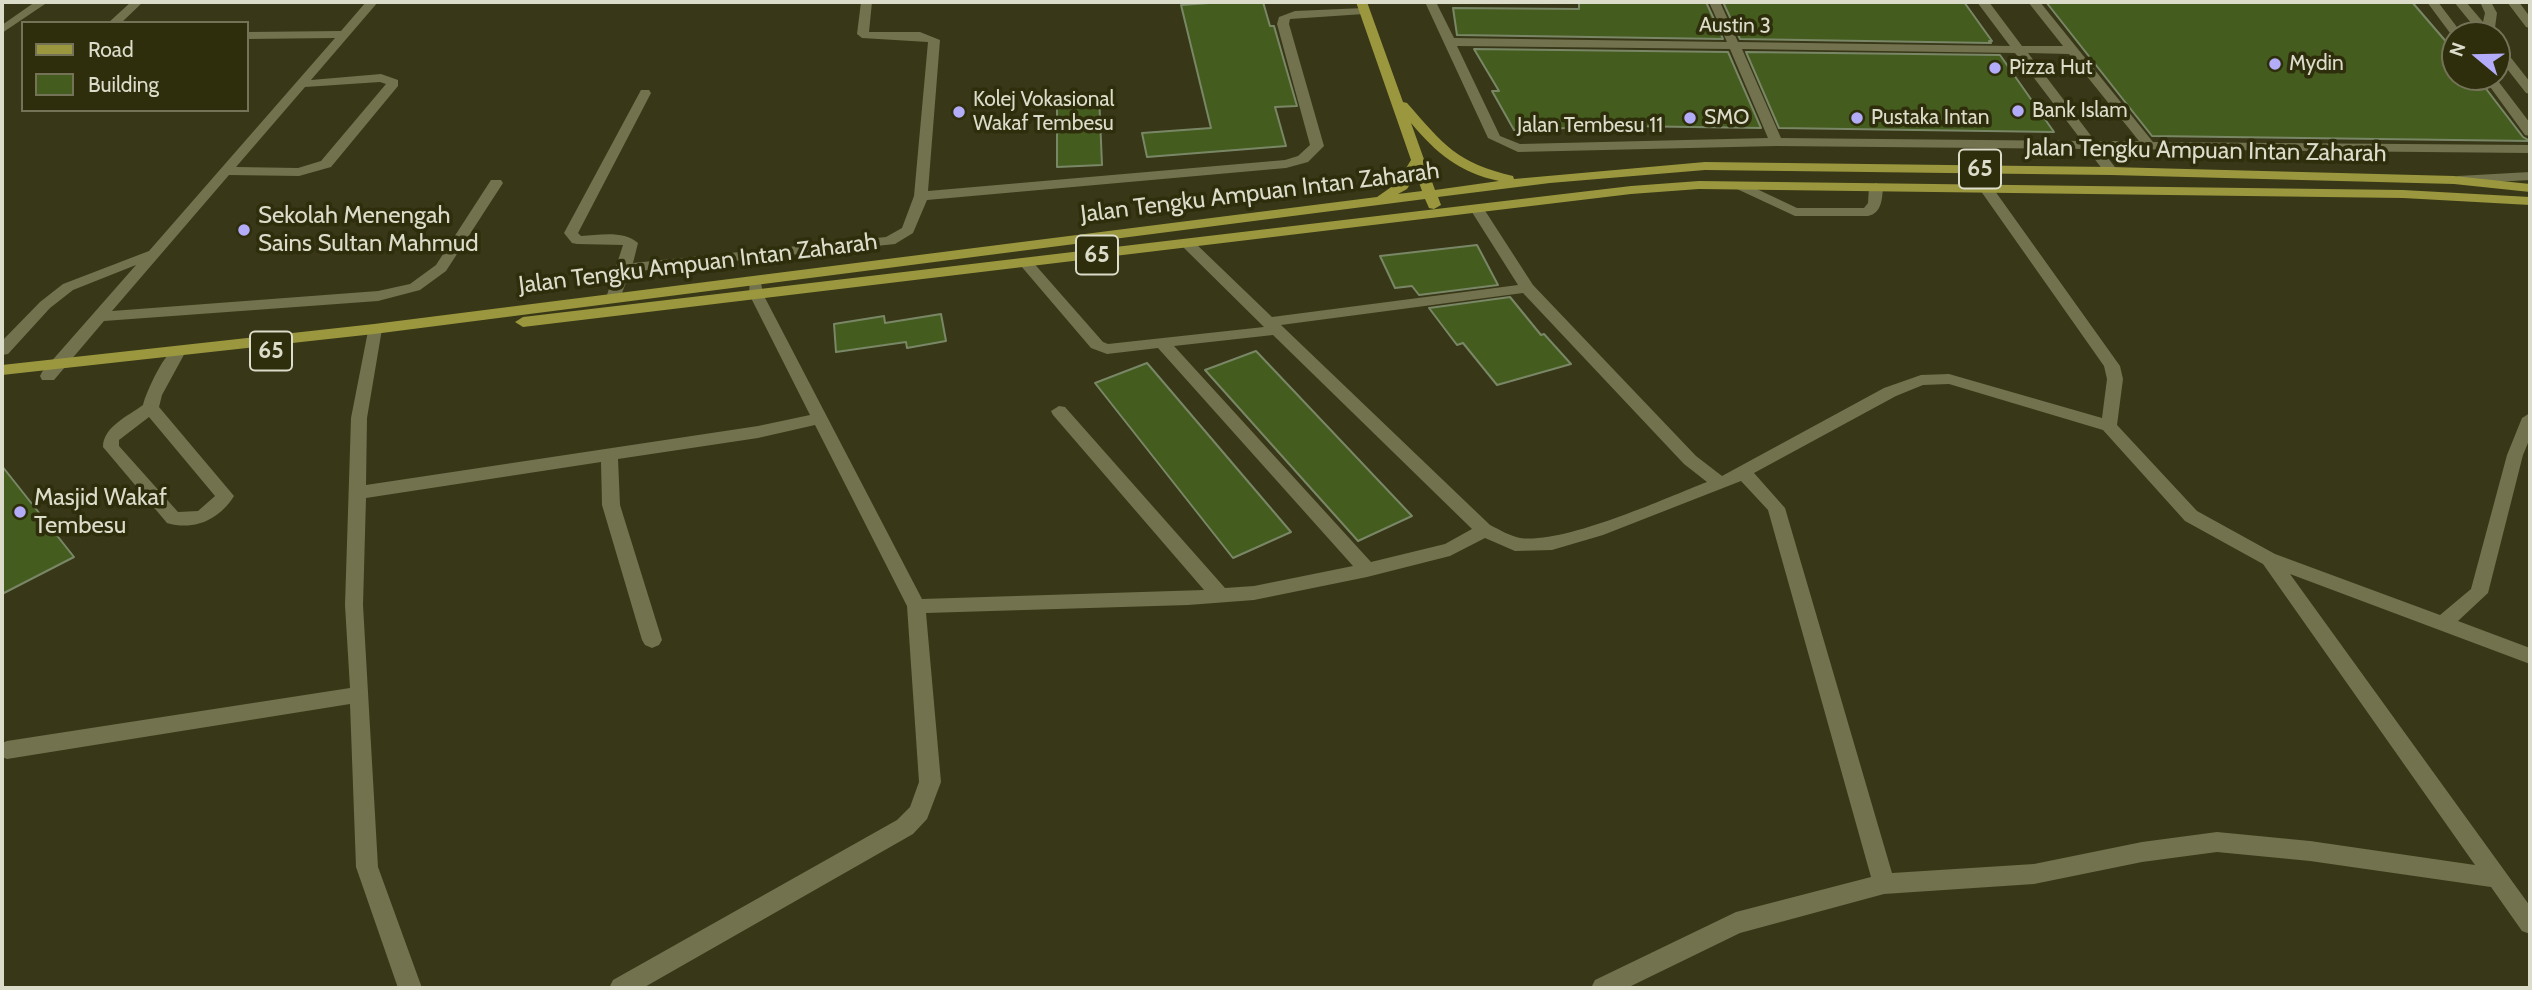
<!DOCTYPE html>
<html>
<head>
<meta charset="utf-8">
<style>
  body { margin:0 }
  #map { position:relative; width:2532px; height:990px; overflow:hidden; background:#383717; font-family:Cabin,sans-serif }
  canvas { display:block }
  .frame { position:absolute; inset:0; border:4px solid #dcdcca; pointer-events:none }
  .legend { position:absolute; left:21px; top:21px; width:228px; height:91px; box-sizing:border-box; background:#2e2d0c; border:2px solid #747358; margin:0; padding:9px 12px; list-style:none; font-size:21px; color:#dcdcca }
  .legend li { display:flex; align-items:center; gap:14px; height:35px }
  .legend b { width:35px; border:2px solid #747358 }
  .north { position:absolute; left:2441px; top:21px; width:70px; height:70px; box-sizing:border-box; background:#2e2d0c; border:2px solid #747358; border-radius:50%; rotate:289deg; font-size:19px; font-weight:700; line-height:28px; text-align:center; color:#dcdcca }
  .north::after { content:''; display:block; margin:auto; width:24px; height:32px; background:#b3adf9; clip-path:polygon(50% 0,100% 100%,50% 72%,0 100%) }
</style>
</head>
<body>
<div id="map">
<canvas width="2532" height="990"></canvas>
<div class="frame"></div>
<ul class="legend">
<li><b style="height:9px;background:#9a973e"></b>Road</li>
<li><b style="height:19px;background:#455c1f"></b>Building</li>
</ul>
<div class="north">N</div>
</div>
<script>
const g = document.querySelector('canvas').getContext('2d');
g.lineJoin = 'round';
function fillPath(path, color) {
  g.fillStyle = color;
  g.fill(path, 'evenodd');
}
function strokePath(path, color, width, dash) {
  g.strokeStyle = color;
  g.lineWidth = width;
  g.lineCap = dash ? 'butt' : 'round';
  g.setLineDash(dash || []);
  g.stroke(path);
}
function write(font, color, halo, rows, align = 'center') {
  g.font = font + ' Cabin,sans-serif';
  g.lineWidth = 7;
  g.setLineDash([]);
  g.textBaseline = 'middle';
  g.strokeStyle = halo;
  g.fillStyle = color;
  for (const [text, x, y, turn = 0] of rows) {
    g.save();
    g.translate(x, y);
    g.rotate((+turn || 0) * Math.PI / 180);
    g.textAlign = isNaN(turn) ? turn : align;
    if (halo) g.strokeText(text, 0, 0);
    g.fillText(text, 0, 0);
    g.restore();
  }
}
const building = new Path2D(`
  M1222 2H1263L1270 26H1274L1297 106 1275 107 1286 146 1147 157 1142 133 1211 128 1181 5Z
  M1579 2H1706L1723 39 1457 35 1453 8 1579 9Z
  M1723 2H1964L1992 41H1989L1991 43 1740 39Z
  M2046 2H2412L2455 52V77H2477L2523 137 2530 141 2152 136Z
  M1474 49 1728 52 1761 128 1623 126 1514 130 1492 91H1499Z
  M1746 52 2000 55 2054 132 1779 128Z
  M1099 95 1102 165 1057 167V98Z
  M1477 245 1498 285 1419 295 1412 286 1395 288 1380 256Z
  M1510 297 1541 335 1544 334 1571 364 1497 385 1463 343 1457 345 1429 308Z
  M941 314 946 341 907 348 906 342 836 352 834 324 884 316 885 323Z
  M1256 351 1412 516 1358 541 1205 370Z
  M1147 363 1153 370 1291 532 1233 558 1095 383Z
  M2 466 74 557 2 594Z`);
const minor = new Path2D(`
  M35 2H48L2 33V25Z
  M131 2H143L121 23H108Z
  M366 2H378L311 80 381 74 398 80V86L331 167 299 176 229 175 112 311 378 291 410 284 436 265 491 180H501L503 183 446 271 420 290 378 301 104 321 54 380H42L40 376 42 372 136 265 73 290 50 308 8 354 2 355V341L40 302 63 284 149 251 335 38 247 39V32L341 31ZM380 82 386 84 321 161 298 168 236 167 305 87Z
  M861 2H872L869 32H920L940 40 928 191 1285 160 1298 156 1310 145 1277 24 1279 17 1295 11 1364 8 1370 11 1364 14 1290 19 1289 24 1324 146 1308 162 1286 168 927 200 913 233 895 244 630 272 619 301H609L606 298 623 245 577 244 572 243 564 233 641 90H649L651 93 578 233 581 236C599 235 624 230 638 243L633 263 886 237 902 228 914 196 928 42 862 38 857 34Z
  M1425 2H1436L1454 38 1727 42 1709 2H1720L1738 42 2010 46 1977 2H1989L2022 46H2063L2028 2H2040L2153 142 2530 145V153L2101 149 2118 171 2111 175 2106 174 2087 149 1776 146 1518 152 1488 138ZM1457 46 1730 49 1768 138 1520 144 1500 136ZM1742 49 2015 53 2082 141 1781 138ZM2028 53 2069 54 2139 141H2095Z
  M2427 2H2438L2463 35 2453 37Z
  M2454 2H2466L2483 22 2485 13 2480 2H2491L2497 13 2494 35H2481Z
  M2507 2H2519L2530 17V28L2526 27Z
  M2497 44 2501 45 2530 82V94L2526 93 2497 56Z
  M2483 77H2495L2530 123V136L2525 135Z
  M2530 172V180L2458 184 2451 180 2458 176Z
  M1742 182 1797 208H1864L1868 203 1869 187 1876 183 1883 187C1882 199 1882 213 1868 216H1795L1737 189 1735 186Z
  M1985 183 1990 184 2120 366 2123 379 2117 425 2197 511 2275 554 2440 615 2471 589 2507 455 2522 418 2530 413V438L2523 455 2488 593 2458 621 2530 648V664L2290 574 2530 906V934L2522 931 2491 887 2310 861 2217 852 2142 862 2034 884 1884 894 1740 933 1627 988H1591L1595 980 1736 912 1871 877 1768 510 1741 481 1603 535 1552 550 1515 551 1485 538 1450 556 1367 577 1254 600 1188 605 926 613 941 782 927 819 913 834 643 988H609L613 980 897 820 910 807 919 782 907 606 815 425 758 438 618 459 620 505 662 640 659 645 652 648 645 645 642 640 602 505 601 462 366 498 363 605 378 867 422 988H398L356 867 350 704 7 759 2 757V743L7 741 350 688 345 605 351 418 369 326H379L382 329 367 418 366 485 758 426 810 415 749 294 750 277H760L763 294 922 599 1204 590 1053 415 1051 411 1059 406 1065 407 1225 588 1254 586 1353 566 1158 348 1107 354 1091 348 1021 266 1019 263 1021 260H1031L1103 342 1108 344 1264 327 1183 247 1181 244 1183 241H1193L1272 317 1518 285 1470 209 1472 206H1482L1533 285 1696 456 1722 476 1884 388 1921 375 1949 374 2102 418 2107 379 2104 366 1978 187ZM1523 293 1684 464 1707 482C1663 499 1565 544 1520 538 1510 536 1500 530 1490 525L1281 325ZM1273 335 1472 529 1445 544 1371 562 1174 346ZM1949 384 2103 430 2185 521 2263 564 2475 865 2310 841 2217 832 2142 842 2034 864 1892 873 1785 508 1754 473 1896 396 1923 385Z
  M178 346 186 351 162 395 159 407 234 496C219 520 194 531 167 523L103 447C103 427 128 416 143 405 146 392 166 349 178 346ZM149 417 215 496 198 511 178 512 119 446V440Z`);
const major = new Path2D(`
  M1356 2H1367L1403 102 1407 103C1444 145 1457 163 1513 176L1514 179 1705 162 2111 167 2454 176 2530 184V192L2454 184 2111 175 1705 170 1550 183 1438 197 1441 205 1434 209 1429 208 1425 199 374 334 2 375V365L374 324 1377 197 1397 183 1411 160ZM1411 123C1436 153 1460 173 1499 181L1435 190ZM1416 174 1422 191 1398 194 1407 189Z
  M1699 181 2403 190 2530 197V205L2403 198 1699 189 1631 194 523 327 515 322 523 317 1631 186Z`);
const markers = [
  [2275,64,7,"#b3adf9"],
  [1995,68,7,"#b3adf9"],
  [2018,111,7,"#b3adf9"],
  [959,112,7,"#b3adf9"],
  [1690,118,7,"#b3adf9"],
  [1857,118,7,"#b3adf9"],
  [244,230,7,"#b3adf9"],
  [20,512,7,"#b3adf9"]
];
const farStreetnames = [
  ["Austin 3",1735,26,1],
  ["Jalan Tembesu 11",1590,126]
];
const farPoinames = [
  ["Mydin",2289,64],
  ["Pizza Hut",2009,68],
  ["Kolej Vokasional",973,100],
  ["Wakaf Tembesu",973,124],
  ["Bank Islam",2032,111],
  ["SMO",1704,118],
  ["Pustaka Intan",1871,118]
];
const shields = [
  [1980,169,42],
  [1097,255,42],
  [271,351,42]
];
const shieldNames = [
  ["65",1980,169],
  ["65",1097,255],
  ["65",271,351]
];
const streetNames = [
  ["Jalan Tengku Ampuan Intan Zaharah",2206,151,1],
  ["Jalan Tengku Ampuan Intan Zaharah",1260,193,-7],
  ["Jalan Tengku Ampuan Intan Zaharah",698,264,-7]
];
const poiNames = [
  ["Sekolah Menengah",258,216],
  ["Sains Sultan Mahmud",258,244],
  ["Masjid Wakaf",34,498],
  ["Tembesu",34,526]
];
fillPath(building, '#455c1f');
strokePath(building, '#798767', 2);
fillPath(minor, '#72724f');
fillPath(major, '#9a973e');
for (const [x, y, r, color] of markers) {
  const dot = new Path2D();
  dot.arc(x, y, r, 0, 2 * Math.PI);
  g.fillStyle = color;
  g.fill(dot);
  strokePath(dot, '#2e2d0c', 2.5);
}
write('21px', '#dcdcca', '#2e2d0c', farStreetnames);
write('21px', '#dcdcca', '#2e2d0c', farPoinames, 'left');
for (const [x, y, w] of shields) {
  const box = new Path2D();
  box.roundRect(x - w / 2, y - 19.5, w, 39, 5);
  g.fillStyle = '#2e2d0c';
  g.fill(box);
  strokePath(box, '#dcdcca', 2);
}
write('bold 23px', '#dcdcca', null, shieldNames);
write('24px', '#dcdcca', '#2e2d0c', streetNames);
write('24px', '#dcdcca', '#2e2d0c', poiNames, 'left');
</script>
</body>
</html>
